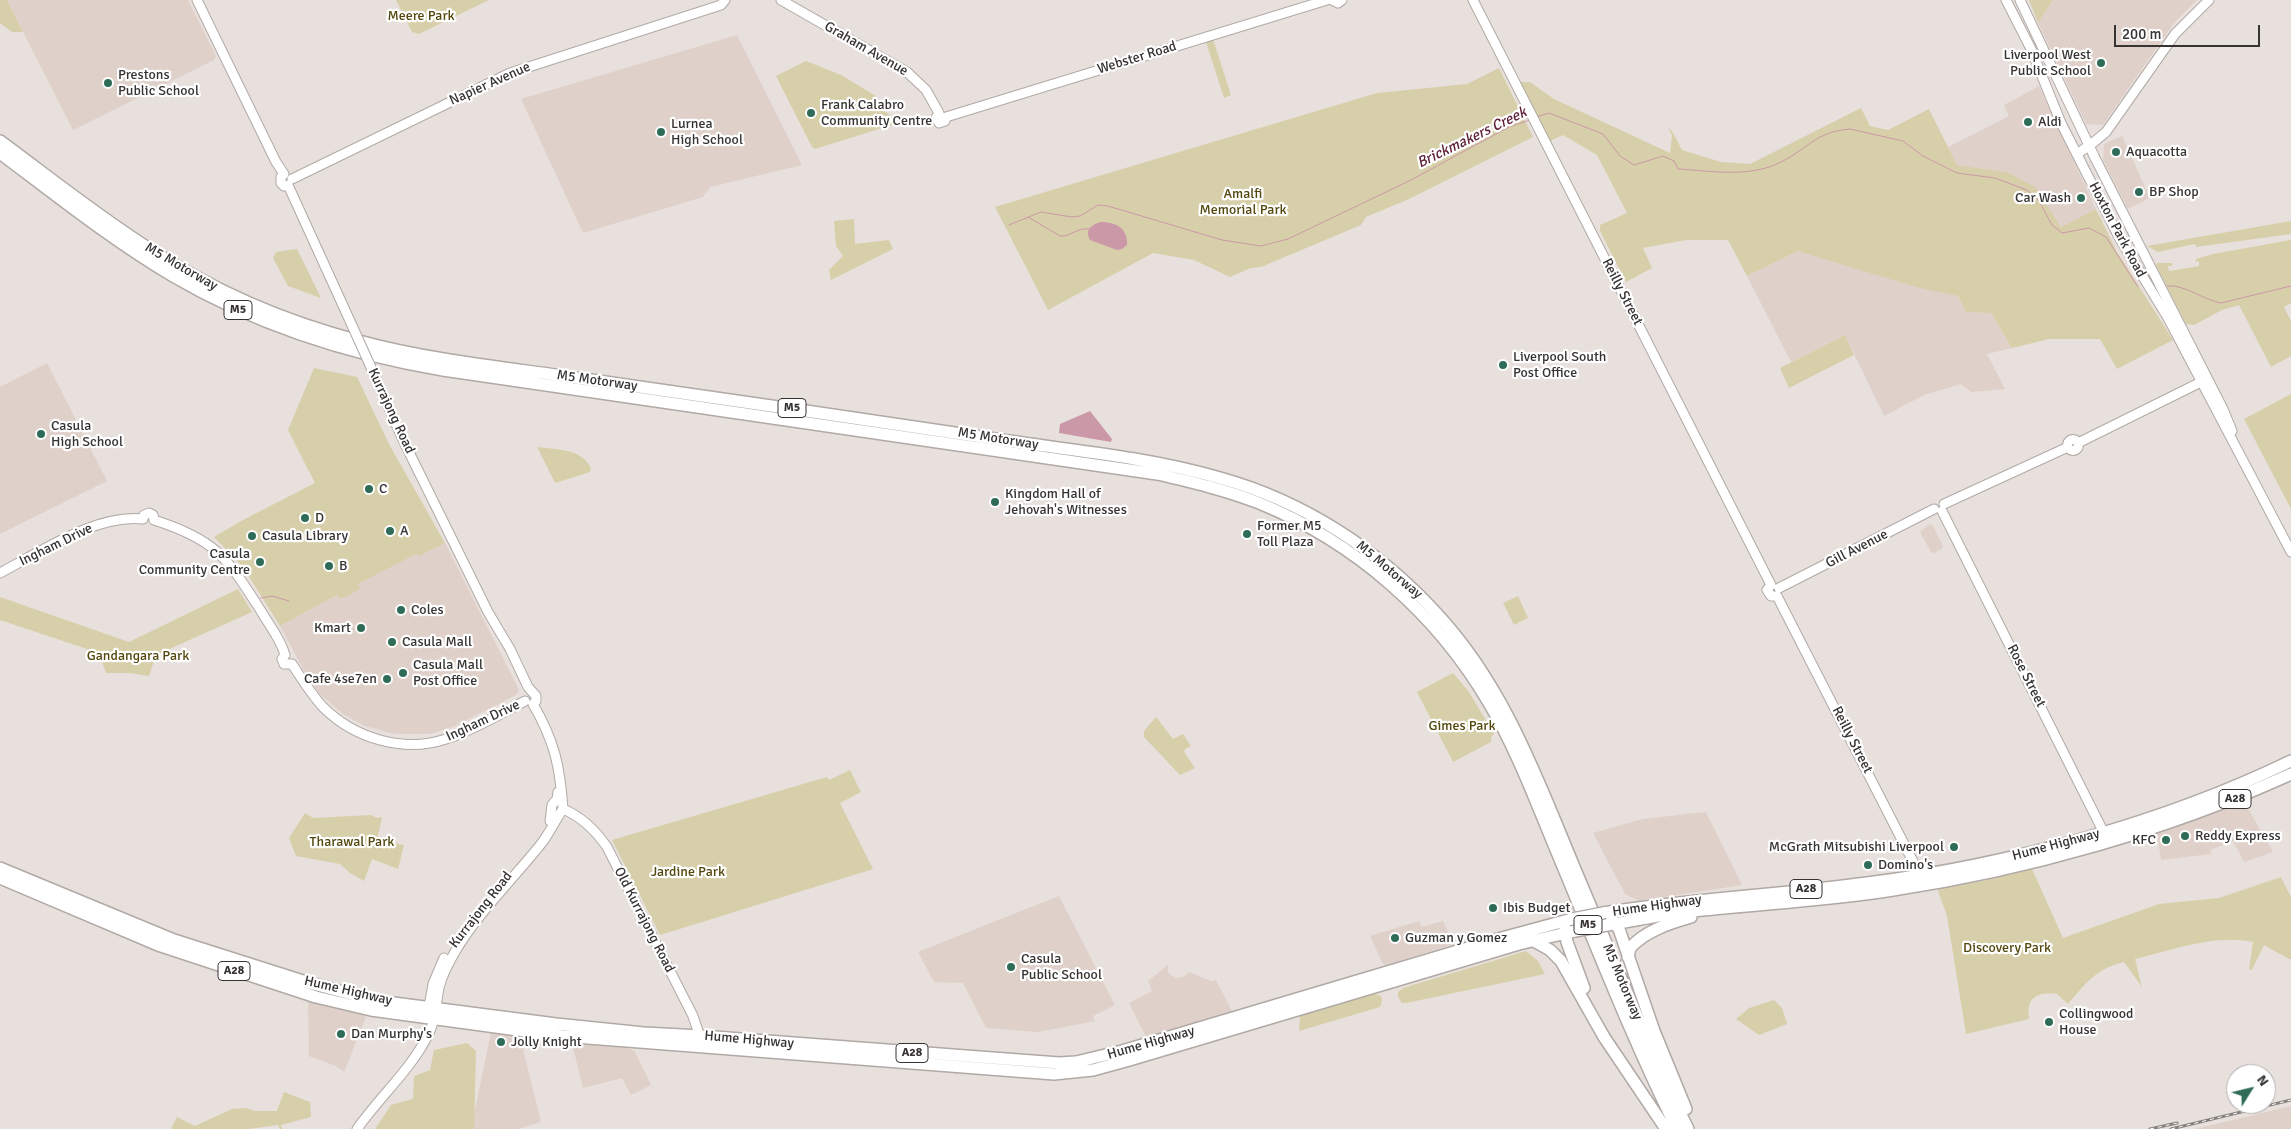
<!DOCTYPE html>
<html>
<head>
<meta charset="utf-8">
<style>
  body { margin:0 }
  #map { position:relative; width:2291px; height:1129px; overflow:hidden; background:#e8e0dc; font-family:Signika,sans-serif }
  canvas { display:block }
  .north { position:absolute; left:2226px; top:1064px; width:50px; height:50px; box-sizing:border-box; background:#fff; border:1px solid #afadad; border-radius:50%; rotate:54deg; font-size:14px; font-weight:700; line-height:20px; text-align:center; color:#363332 }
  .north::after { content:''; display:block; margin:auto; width:18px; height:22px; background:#2e6c58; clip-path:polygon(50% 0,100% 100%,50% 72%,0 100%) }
  .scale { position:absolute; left:2114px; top:25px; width:146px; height:22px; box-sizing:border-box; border:2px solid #363332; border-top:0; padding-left:6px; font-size:15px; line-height:18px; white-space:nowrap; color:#363332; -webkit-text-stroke:4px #fff; paint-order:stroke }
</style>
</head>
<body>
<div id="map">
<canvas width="2291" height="1129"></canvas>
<div class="north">N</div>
<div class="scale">200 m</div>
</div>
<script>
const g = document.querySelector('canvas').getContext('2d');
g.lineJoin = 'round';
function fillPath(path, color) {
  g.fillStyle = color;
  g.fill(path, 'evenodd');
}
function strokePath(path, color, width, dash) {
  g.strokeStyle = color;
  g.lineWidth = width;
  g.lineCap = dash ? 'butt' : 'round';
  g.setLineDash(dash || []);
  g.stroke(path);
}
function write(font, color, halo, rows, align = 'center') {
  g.font = font + ' Signika,sans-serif';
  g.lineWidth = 4.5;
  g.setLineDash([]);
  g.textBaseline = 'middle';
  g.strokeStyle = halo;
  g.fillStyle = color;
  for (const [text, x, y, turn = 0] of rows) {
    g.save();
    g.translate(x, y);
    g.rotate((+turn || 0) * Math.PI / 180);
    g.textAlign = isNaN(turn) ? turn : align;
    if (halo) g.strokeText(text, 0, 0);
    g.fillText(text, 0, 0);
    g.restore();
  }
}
const built = new Path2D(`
  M7 0H188L216 56 214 60 73 130Z
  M2053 0H2197L2174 23 2103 125 2086 124 2038 23Z
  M737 35 802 165 710 187 703 197 583 233 521 99Z
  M2039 86 2096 209 2061 227 2034 187 2007 172 1957 165 1948 147 2009 116 2004 105Z
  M2122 136 2150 198 2128 209 2103 160 2104 144Z
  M1798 251 1958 296 1966 312 1991 313 2012 348 1987 354 2005 389 1971 392 1961 384 1924 395 1884 416 1845 335 1791 362 1747 276Z
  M47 363 107 481 0 534V387Z
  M1930 524 1933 526 1943 546 1942 549 1934 553 1931 552 1920 532Z
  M445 543 519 690 516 695 455 726 430 734H395L365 726 343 714 319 693 303 669 280 626 337 595 341 599 359 589 357 584 416 554 419 556Z
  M2242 804 2246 805 2273 852 2244 862 2233 841 2210 850 2211 854 2161 860 2157 832Z
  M1706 812 1742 885 1639 901 1625 894 1593 833 1643 819Z
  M1059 896 1115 1005 1093 1016 1095 1021 1038 1032 986 1028 963 983 934 982 918 952Z
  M1419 921 1422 927 1443 921 1454 944 1386 965 1383 964 1370 936Z
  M1168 965V972L1175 978 1184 977 1189 972 1211 981 1216 980 1232 1011 1146 1037 1129 1003 1152 991 1148 981Z
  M308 1001 359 1013 366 1017 344 1072 336 1066 309 1056Z
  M491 1032 520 1037 541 1122 518 1129H471Z
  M572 1043 628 1048 635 1052 651 1085 631 1095 622 1078 583 1088Z
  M2291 1106V1129H2195Z`);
const green = new Path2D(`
  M0 0H7L23 32H12L0 23Z
  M396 0H489L419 34 412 32Z
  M2029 0H2053L2038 23Z
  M1212 36 1231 95 1224 98 1205 39Z
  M806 61 841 75 876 96 871 104 889 114 895 124 815 149 812 147 776 76Z
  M1499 68 1533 137 1407 200 1366 217 1361 225 1261 267 1251 268 1230 277 1194 260 1153 253 1048 310 995 207 1377 93 1467 84Z
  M1518 82H1530L1554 99 1670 153 1672 135 1668 128 1672 131 1682 150 1721 162 1750 164 1861 108 1870 126 1888 130 1929 109 1957 165 2007 172 2035 187 2061 227 2096 209 2117 252 2173 340 2117 369 2100 339H2049L2012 348 1991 313 1966 312 1958 296 1916 287 1798 251 1747 276 1728 240H1686L1643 248 1652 268 1626 282 1600 231V225L1627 213 1597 155 1563 135 1548 142Z
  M854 219 855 244 889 240 893 249 831 280 829 270 843 256 836 246 834 221Z
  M2291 221V234L2196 247 2195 244 2158 252 2147 246Z
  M2291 240V303L2284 307 2291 321V356L2271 367 2239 305 2222 310 2194 325 2186 324 2156 265 2157 263H2172V266H2168L2169 271 2199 266V261L2196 262V259L2213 254Z
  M297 249 300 255 321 298 288 286 273 258 276 252Z
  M1845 335 1854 355 1789 388 1780 368Z
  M314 368 357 377 390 446 445 543 419 556 416 554 358 584 360 589 341 599 337 595 280 626 243 567 214 537 243 520 315 483 288 430Z
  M2291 394V509L2244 419Z
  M537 447C557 450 581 448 591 468L590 472 555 483Z
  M238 589 252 612 156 655 149 676 130 673H106L99 653 0 620V597L129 642Z
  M1518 596 1528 618 1514 625 1503 603Z
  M1453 673 1469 692 1494 734 1491 737V742L1453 762 1417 692Z
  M1156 717 1173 739 1183 734 1191 746 1185 749 1184 752 1195 768 1180 775 1144 737V731Z
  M850 770 861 792 840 803 873 869 660 935 612 840 827 777 829 780Z
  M305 813 313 818 371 815 377 818 382 817 377 840 404 845 398 869 372 859 364 881 350 873 340 864 296 856 289 838Z
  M2032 869 2063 938 2159 904 2219 898 2281 877 2291 897V959H2289L2264 945 2252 970 2249 969 2253 942C2214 934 2173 950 2135 959L2142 987 2124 962C2097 968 2085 984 2068 1004L2057 994C2037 992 2026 997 2029 1019L1966 1034 1947 916 1938 891 1939 889C1970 883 2001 878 2032 869Z
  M1526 951 1538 961 1545 974 1406 1003H1402L1398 997V992L1403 988Z
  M1374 994 1381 996 1382 1000 1380 1007 1299 1031 1300 1016Z
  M1774 1000 1782 1008 1787 1024 1759 1035 1736 1019 1749 1008Z
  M467 1043 476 1051 474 1129H375L391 1105 413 1099 414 1076 430 1070 434 1050Z
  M284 1092 310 1102 311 1117 281 1125 282 1129H280L278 1125 249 1129H171L177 1117 195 1126 232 1109 246 1108 255 1111H277Z`);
const water = new Path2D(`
  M1100 222C1116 222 1128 228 1127 245L1122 249 1117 250 1090 240C1085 230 1090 226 1100 222Z
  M1090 411 1112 439 1111 442 1059 433 1060 424Z`);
const stream = new Path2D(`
  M1536 117 1549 113 1603 134 1620 156 1634 165 1663 156 1674 161 1678 169C1712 171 1750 178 1781 162 1809 148 1815 132 1850 129L1903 141 1923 156 1957 173 1995 178 2027 190 2039 201 2052 225 2062 233 2089 228 2106 237 2138 287
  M1028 217 1060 236C1071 237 1077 227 1089 229
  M1009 225 1041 212 1072 217 1080 216 1098 205 1108 206 1222 240 1261 246 1288 239 1411 180 1509 127 1530 120
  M2167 286C2185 284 2203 300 2221 303L2291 286
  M261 598 272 596 289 601`);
const secondary = new Path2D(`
  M197 0 276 162 284 174
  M781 0 907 72 926 90 939 113
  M1332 0 1338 3 1342 0
  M1473 0 1771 585
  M939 113 936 118 939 123 945 121 946 117
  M946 117 1327 0
  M2077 154 2094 142 2106 132 2175 34 2209 0
  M284 174 281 177V183L284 186 288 185
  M292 179 510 73 721 5 725 0
  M288 185 350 321
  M369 363 404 442 488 612 510 649 528 687 536 696V701L533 704
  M2067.5 445a5.5 5.5 0 1 1 11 0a5.5 5.5 0 1 1-11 0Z
  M2078 443 2201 382
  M1944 504 2068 447
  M1942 511 2106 837
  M143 519 144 515 149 513 153 515 154 520
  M154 520C217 540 227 558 261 611 269 625 281 639 285 655
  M0 573C40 552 96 514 143 519
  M1771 585 1767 590 1771 596H1777
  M1779 588 1934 509
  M1777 596 1923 881
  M285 655 282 659 284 664H292
  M292 664C302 679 311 694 323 707 355 739 404 753 446 739 474 730 500 714 525 701
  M563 809C582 817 596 831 607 847L693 1016 701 1040
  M550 821 552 805 557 799 558 792
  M428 1012 433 984 444 958
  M357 1129C381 1095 411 1070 429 1033 436 1019 436 1003 439 988 442 975 449 962 456 950 479 912 513 879 541 844 550 833 555 820 563 809 560 767 555 742 533 704`);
const primary = new Path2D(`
  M2006 0 2031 49 2061 123 2120 239 2168 318 2291 552
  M2020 0 2095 158 2223 409 2232 431`);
const highway = new Path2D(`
  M0 141C50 178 99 217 151 250 215 292 286 322 359 341 433 361 510 368 584 379 714 398 845 416 975 436 1056 449 1140 455 1220 478 1303 501 1379 550 1437 614 1504 686 1537 778 1574 867 1604 938 1634 1008 1663 1078L1688 1129
  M0 153C56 195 112 240 173 276 257 325 347 354 443 370L1157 474C1192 482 1226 490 1259 503 1355 542 1437 614 1489 703 1517 750 1536 802 1557 852 1596 945 1632 1039 1677 1129
  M0 868 174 940 306 982 378 1001 556 1024 644 1033 701 1036 1059 1063 1076 1062 1122 1051 1498 939 1572 919
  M0 878 158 945 316 997 371 1010 562 1036 1054 1074 1093 1070 1126 1061 1519 944 1575 931
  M1603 913C1691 899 1779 895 1867 883 2008 865 2163 823 2291 761
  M1612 919 1619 929 1654 1031 1686 1109
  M1607 925C1633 921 1659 915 1685 912 1754 904 1824 901 1893 890 2026 870 2168 830 2291 774
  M1565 928 1567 942 1584 988
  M1532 940 1550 950 1561 961 1604 1037 1666 1129
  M1628 957 1630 948C1645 931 1670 923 1691 917`);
const rail = new Path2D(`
  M2150 1129 2177 1123
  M2171 1129 2291 1100`);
const secondaryBridge = new Path2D(`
  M350 321 369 363`);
const highwayBridge = new Path2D(`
  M1572 919 1603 913
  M1575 931 1607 925`);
const markers = [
  [2101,63,5,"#2e6c58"],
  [108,83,5,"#2e6c58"],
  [811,113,5,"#2e6c58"],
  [2028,122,5,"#2e6c58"],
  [661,132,5,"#2e6c58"],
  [2116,152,5,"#2e6c58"],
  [2139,192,5,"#2e6c58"],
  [2081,198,5,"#2e6c58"],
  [1503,365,5,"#2e6c58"],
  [41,434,5,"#2e6c58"],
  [369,489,5,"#2e6c58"],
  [995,502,5,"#2e6c58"],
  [305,518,5,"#2e6c58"],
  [390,531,5,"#2e6c58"],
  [1247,534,5,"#2e6c58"],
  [252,536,5,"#2e6c58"],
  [260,562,5,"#2e6c58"],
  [329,566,5,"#2e6c58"],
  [401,610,5,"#2e6c58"],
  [361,628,5,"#2e6c58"],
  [392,642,5,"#2e6c58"],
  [403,673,5,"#2e6c58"],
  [387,679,5,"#2e6c58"],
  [2185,836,5,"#2e6c58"],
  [2166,840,5,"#2e6c58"],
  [1954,847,5,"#2e6c58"],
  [1868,865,5,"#2e6c58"],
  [1493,908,5,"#2e6c58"],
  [1395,938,5,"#2e6c58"],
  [1011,967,5,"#2e6c58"],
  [2049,1022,5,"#2e6c58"],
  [341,1034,5,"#2e6c58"],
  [501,1042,5,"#2e6c58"]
];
const shields = [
  [238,310,28],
  [792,408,28],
  [2235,799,32],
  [1806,889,32],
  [1588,925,28],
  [234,971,32],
  [912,1053,32]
];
const shieldNames = [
  ["M5",238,310],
  ["M5",792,408],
  ["A28",2235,799],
  ["A28",1806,889],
  ["M5",1588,925],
  ["A28",234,971],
  ["A28",912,1053]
];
const parkNames = [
  ["Meere Park",421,16],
  ["Amalfi",1243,194],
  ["Memorial Park",1243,210],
  ["Gandangara Park",138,656],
  ["Gimes Park",1462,726],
  ["Tharawal Park",352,842],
  ["Jardine Park",688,872],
  ["Discovery Park",2007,948]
];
const streetNames = [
  ["Graham Avenue",866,49,30],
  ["Webster Road",1137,58,-17],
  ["Napier Avenue",490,84,-24],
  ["Hoxton Park Road",2117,230,62],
  ["M5 Motorway",181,267,30],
  ["Reilly Street",1622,292,63],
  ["M5 Motorway",597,381,8],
  ["Kurrajong Road",391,411,65],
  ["M5 Motorway",998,439,9],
  ["Ingham Drive",56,545,-26],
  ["Gill Avenue",1857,549,-27],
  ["M5 Motorway",1389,570,40],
  ["Rose Street",2026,676,63],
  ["Ingham Drive",483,721,-25],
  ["Reilly Street",1852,740,63],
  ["Hume Highway",2056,845,-15],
  ["Hume Highway",1657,906,-8],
  ["Kurrajong Road",481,910,-52],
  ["Old Kurrajong Road",644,920,63],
  ["M5 Motorway",1622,982,67],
  ["Hume Highway",348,991,13],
  ["Hume Highway",749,1040,5],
  ["Hume Highway",1151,1043,-16]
];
const poiNames = [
  ["Liverpool West",2091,55,"right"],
  ["Public School",2091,71,"right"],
  ["Prestons",118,75],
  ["Public School",118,91],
  ["Frank Calabro",821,105],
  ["Community Centre",821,121],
  ["Aldi",2038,122],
  ["Lurnea",671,124],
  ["High School",671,140],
  ["Aquacotta",2126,152],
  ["BP Shop",2149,192],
  ["Car Wash",2071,198,"right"],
  ["Liverpool South",1513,357],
  ["Post Office",1513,373],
  ["Casula",51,426],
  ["High School",51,442],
  ["C",379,489],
  ["Kingdom Hall of",1005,494],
  ["Jehovah's Witnesses",1005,510],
  ["D",315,518],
  ["Former M5",1257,526],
  ["Toll Plaza",1257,542],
  ["A",400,531],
  ["Casula Library",262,536],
  ["Casula",250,554,"right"],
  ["Community Centre",250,570,"right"],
  ["B",339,566],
  ["Coles",411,610],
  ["Kmart",351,628,"right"],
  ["Casula Mall",402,642],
  ["Casula Mall",413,665],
  ["Post Office",413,681],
  ["Cafe 4se7en",377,679,"right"],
  ["Reddy Express",2195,836],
  ["KFC",2156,840,"right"],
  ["McGrath Mitsubishi Liverpool",1944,847,"right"],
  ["Domino's",1878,865],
  ["Ibis Budget",1503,908],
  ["Guzman y Gomez",1405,938],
  ["Casula",1021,959],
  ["Public School",1021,975],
  ["Collingwood",2059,1014],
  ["House",2059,1030],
  ["Dan Murphy's",351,1034],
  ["Jolly Knight",511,1042]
];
const waterNames = [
  ["Brickmakers Creek",1472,138,-26]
];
fillPath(built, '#dfd0c9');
fillPath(green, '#d7cfa9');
fillPath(water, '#cb98a7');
strokePath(stream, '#cb98a7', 1);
strokePath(secondary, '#b0a9a5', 11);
strokePath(primary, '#b0a9a5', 11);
strokePath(highway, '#b0a9a5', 14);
strokePath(secondary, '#fff', 9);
strokePath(primary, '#fff', 9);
strokePath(highway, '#fff', 11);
strokePath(rail, '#86817e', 3);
strokePath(rail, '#fff', 1, [4]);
strokePath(secondaryBridge, '#b0a9a5', 11, []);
strokePath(highwayBridge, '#b0a9a5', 14, []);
strokePath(secondaryBridge, '#fff', 9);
strokePath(highwayBridge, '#fff', 11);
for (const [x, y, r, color] of markers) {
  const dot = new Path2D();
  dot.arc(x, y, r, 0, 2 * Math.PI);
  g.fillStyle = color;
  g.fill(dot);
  strokePath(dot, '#fff', 2);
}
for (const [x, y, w] of shields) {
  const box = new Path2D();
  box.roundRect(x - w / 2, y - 9.5, w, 19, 4);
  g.fillStyle = '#fff';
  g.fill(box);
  strokePath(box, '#363332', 1);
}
write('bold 12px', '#363332', null, shieldNames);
write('14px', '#53470e', '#fff', parkNames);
write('14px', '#363332', '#fff', streetNames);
write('14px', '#363332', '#fff', poiNames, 'left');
write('italic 15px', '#61233a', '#fff', waterNames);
</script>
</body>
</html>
